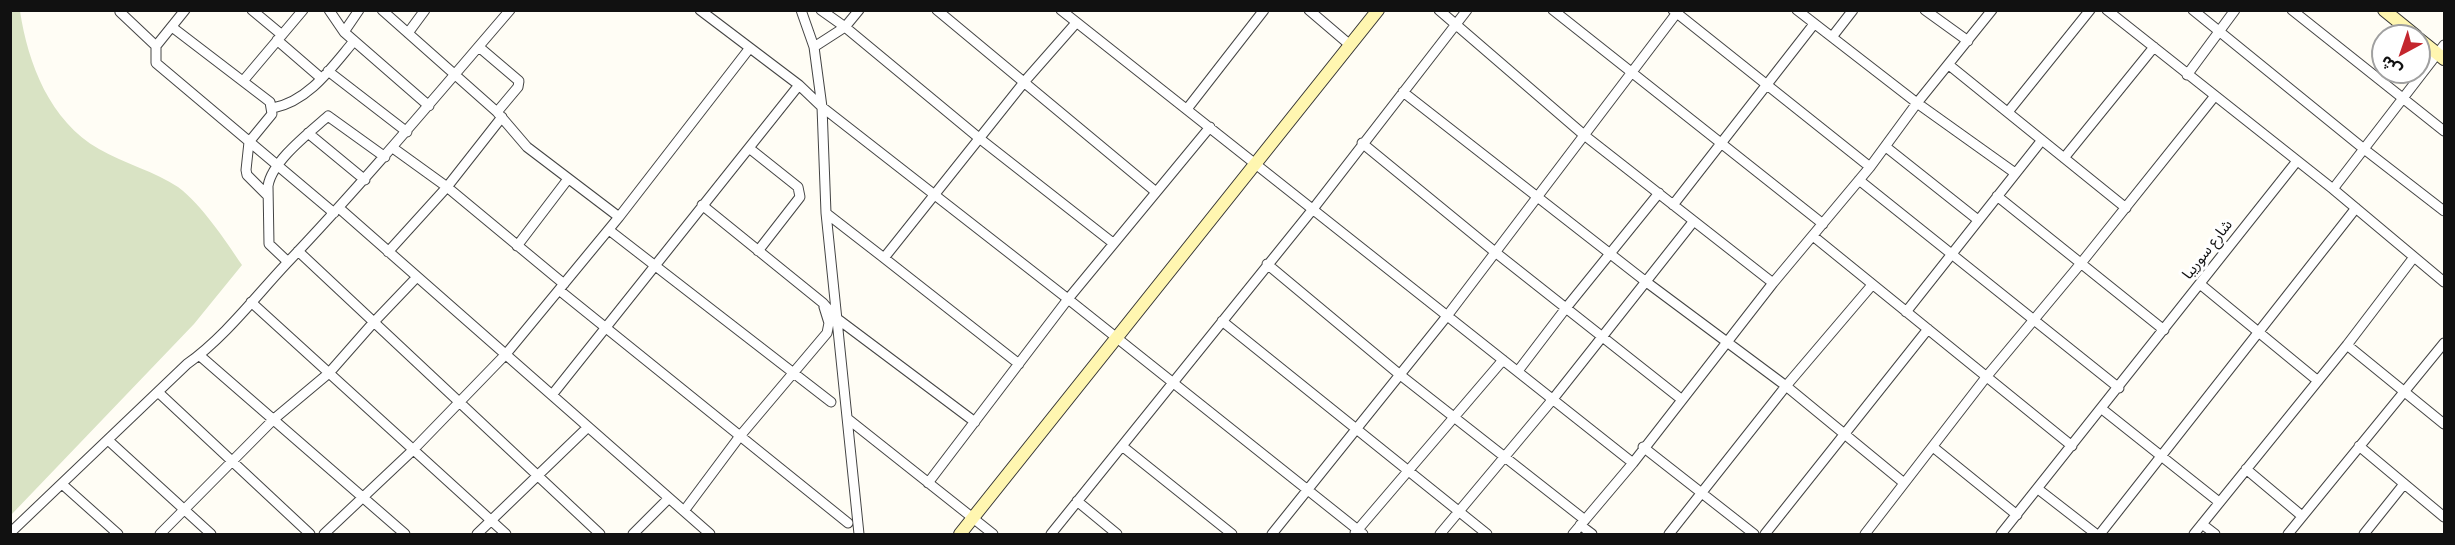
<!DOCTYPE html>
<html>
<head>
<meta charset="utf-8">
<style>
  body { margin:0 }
  #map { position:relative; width:2455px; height:545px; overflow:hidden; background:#fffdf5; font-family:"Source Serif 4","Noto Sans Arabic",serif }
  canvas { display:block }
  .frame { position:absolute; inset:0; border:12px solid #111; pointer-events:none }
  .north { position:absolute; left:2371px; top:24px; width:60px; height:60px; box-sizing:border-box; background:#fff; border:2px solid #a0a0a0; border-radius:50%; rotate:220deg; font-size:16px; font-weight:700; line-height:24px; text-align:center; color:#111 }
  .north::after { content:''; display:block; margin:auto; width:21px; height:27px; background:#c4262e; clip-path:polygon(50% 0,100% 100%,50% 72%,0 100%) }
</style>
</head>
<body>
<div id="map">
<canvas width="2455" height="545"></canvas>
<div class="frame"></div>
<div class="north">ش</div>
</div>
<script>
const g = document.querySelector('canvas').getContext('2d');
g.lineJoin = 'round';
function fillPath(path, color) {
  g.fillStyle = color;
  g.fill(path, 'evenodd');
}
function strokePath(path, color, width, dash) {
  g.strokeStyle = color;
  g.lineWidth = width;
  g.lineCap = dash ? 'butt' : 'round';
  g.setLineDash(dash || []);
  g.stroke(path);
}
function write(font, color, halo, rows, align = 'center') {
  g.font = font + ' "Source Serif 4","Noto Sans Arabic",serif';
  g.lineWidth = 6;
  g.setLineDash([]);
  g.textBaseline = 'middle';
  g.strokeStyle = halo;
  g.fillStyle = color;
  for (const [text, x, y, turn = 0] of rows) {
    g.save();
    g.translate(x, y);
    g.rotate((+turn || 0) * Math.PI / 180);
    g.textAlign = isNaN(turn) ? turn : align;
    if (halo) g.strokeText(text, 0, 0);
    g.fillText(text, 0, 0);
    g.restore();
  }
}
const cemetery = new Path2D(`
  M20 11C28 64 50 121 99 149 123 163 156 172 178 187 202 205 225 240 242 265L194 324 11 515 10 11Z`);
const street = new Path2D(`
  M121 10 120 12 156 46
  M185 10 156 46V63L334 213
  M252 10 282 35
  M329 10 344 32 429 106
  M382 10 497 112 527 147 619 217
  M700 10 799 85 822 107 1068 299 1363 534
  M801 10 814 47 822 107 826 213 859 534
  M821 10 845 27 979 138 1113 243
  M937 10 1156 192
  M1061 10 1633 463
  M1309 10 1350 45
  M1439 10 1584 135 1773 283
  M1553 10 1823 224
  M1673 10 1870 167
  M1797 10 1917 103 2015 173
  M1925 10 1968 41
  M2107 10 2333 189 2444 282
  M2193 10 2364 149 2444 211
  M2292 10 2444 131
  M172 27 270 102 272 114 249 142 246 170 247 175 268 196
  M344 32 359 10
  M408 33 425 10
  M1832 37 1853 10
  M277 40 321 78
  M479 47 519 81 518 87 497 112
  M814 47 845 27 859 10
  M1949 65 2126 208
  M328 71 407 132
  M2187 75 2235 10
  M243 81 303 10
  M1403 92 1645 281 1786 386 1904 483
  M273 108C309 101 332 67 354 41
  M1187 109 1264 10
  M2008 112 2090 10
  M308 133 365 180
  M1362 143 1495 252 1681 399
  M1886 147 1978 220
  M393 148 447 187 564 284
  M749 148 798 187 800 197 758 251
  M2064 158 2154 47
  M1859 180 2119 388
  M2333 189 2444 45
  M1997 196 2164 330
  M702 205 823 303 835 317 975 422
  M1673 205 1814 24
  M339 208 710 534
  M826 213 884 258 1025 81 1076 23
  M609 230 831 402
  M1813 236 2072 446
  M517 246 568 179
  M298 251 600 534
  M388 252 447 187 502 117
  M884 258 1019 364
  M288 262 269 244 268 186C272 161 309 133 328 116L385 157
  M1267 264 1399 374 1585 520
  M2200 284 2318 381
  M559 290 848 523
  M251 302 506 534
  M1906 312 2042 140
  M1222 321 1487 534
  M2347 345 2444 424
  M199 355 405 534
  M1518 371 1566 308 1659 193
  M158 392 310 534
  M552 395 799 85
  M2102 409 2219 502
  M848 419 993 534
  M108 440 211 534
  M1122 446 1232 534
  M2359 446 2444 517
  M1643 447 1754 534
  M1933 447 2017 515
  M2246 469 2302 516
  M928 483 1068 299 1210 127
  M62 484 118 534
  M2038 489 2096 534
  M1077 501 1117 534
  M684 511 740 436 827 333 829 323 824 307
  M2202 524 2215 534
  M1580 525 1592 534
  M10 533 187 364C225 337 255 297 287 263 364 182 436 96 510 10
  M1355 533 1503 360
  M160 534 274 419 329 373 373 323 416 278
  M324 534 412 451 506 354 619 217 749 49
  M477 534 588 427
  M633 534 669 498
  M1051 534 1313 209 1467 10
  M1272 534 1447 316 1679 10
  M1440 534 1553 399 1693 222
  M1573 534 1633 463 1773 283 1870 167 1917 103 1992 10
  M1669 534 1786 386 1872 285
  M1765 534 1928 329
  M1865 534 1987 376 2082 262 2214 97
  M2001 534 2297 161
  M2100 534 2356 208
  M2194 534 2347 345 2414 257
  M2288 534 2444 343
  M2364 534 2404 484`);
const secondary = new Path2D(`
  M2384 10 2416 36
  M2419 39 2444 59
  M960 534 1378 10`);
const streetNames = [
  ["شارع سوريبا",2208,250,-52]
];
fillPath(cemetery, '#d9e3c4');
strokePath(street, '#444', 11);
strokePath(secondary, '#333', 14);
strokePath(street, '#fff', 9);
strokePath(secondary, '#fff6b0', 12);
write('15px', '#111', '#fff', streetNames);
</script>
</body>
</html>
